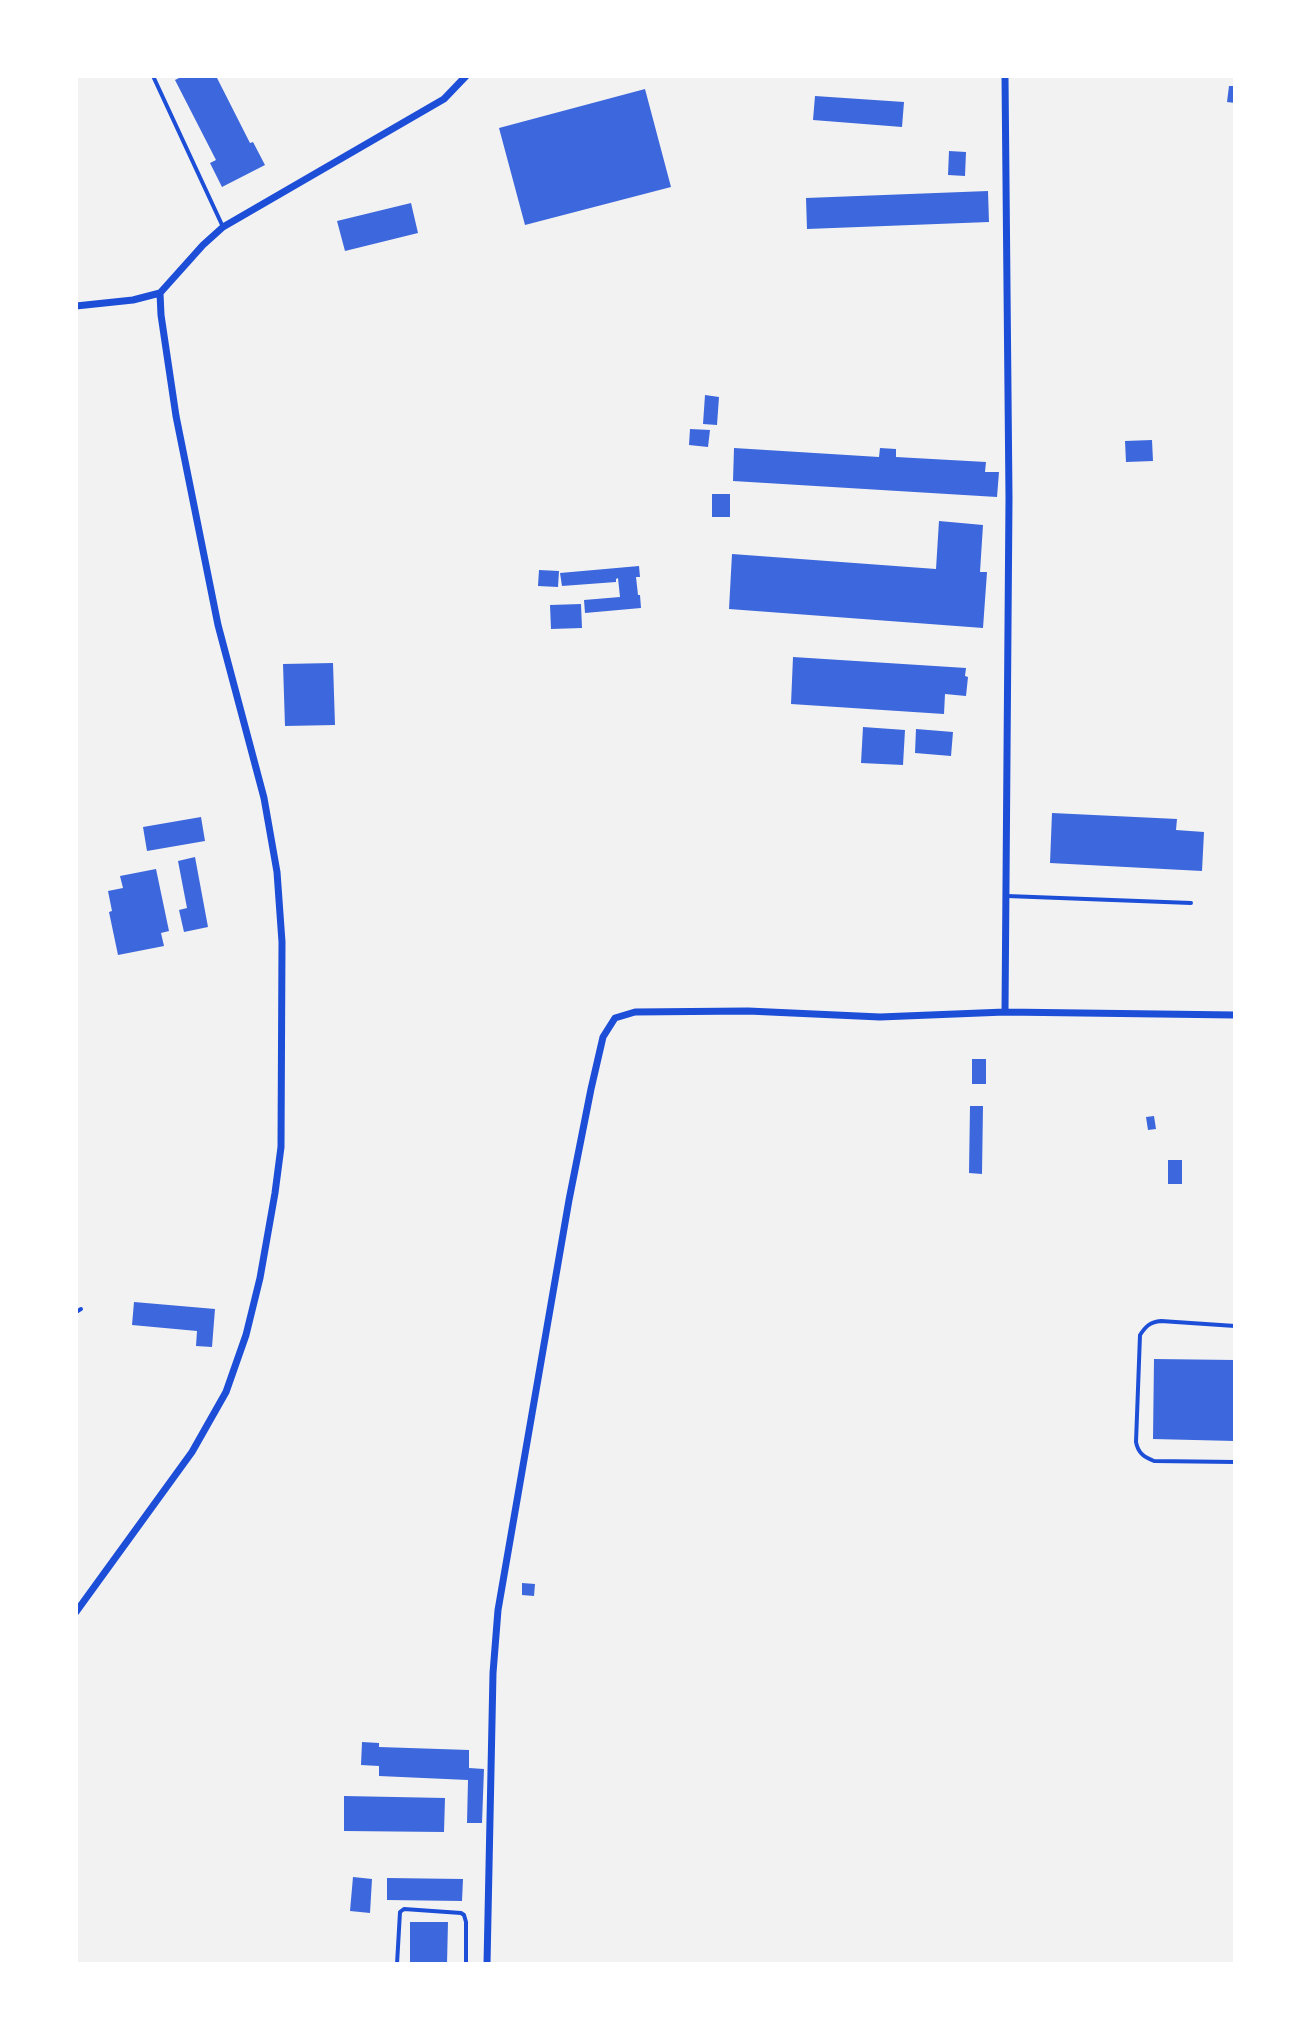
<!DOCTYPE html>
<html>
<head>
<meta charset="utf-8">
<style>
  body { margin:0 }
  #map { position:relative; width:1311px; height:2040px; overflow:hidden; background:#f2f2f2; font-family:"Fira Sans Condensed",sans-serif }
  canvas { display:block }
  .frame { position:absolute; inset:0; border:78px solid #fff; pointer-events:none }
</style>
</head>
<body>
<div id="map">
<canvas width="1311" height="2040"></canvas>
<div class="frame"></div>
</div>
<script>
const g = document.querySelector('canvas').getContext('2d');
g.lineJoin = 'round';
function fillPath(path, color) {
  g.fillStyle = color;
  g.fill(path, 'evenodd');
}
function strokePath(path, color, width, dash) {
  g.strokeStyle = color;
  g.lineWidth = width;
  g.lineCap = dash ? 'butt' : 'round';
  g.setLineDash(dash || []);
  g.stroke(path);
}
const building = new Path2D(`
  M183 76H216L250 143 253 142 265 165 222 187 210 163 216 160 175 80Z
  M1229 86H1235V103L1227 102Z
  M645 89 671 187 525 225 499 128Z
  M815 96 904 102 902 127 813 120Z
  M949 151 966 152 965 176 948 175Z
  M988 191 989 222 807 229 806 198Z
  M411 203 418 233 345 251 337 221Z
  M705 395 719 397 717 425 703 424Z
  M690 429 710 430 708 447 689 445Z
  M1152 440 1153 461 1126 462 1125 441Z
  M734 448 879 457 880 448 896 449V457L986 462 985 472H999L997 497 733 481Z
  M712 494H730V517H712Z
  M939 521 983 525 980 572H987L983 628 729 609 732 554 936 569Z
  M639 566 640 577H636L638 595H640L641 608 585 613 584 600 620 597 618 578 616 579V582L562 586 560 573Z
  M539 570 559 571 558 587 538 586Z
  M581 604 582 628 551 629 550 605Z
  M793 657 966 668 965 676 968 677 966 696 945 694 944 714 791 704Z
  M333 663 335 725 285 726 283 664Z
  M863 727 905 730 903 765 861 763Z
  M916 729 953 732 951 756 915 753Z
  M1052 813 1177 819 1176 830 1204 832 1202 871 1050 863Z
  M201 817 205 841 147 851 143 827Z
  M195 857 208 927 184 932 179 910 187 908 178 861Z
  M156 869 169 931 161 933 164 946 118 955 109 912 112 911 108 891 123 888 120 876Z
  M972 1059H986V1084H972Z
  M970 1106H983L982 1174 969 1173Z
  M1154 1116 1156 1129 1148 1130 1146 1117Z
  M1168 1160H1182V1184H1168Z
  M134 1302 215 1309 212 1347 196 1346 197 1331 132 1325Z
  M1154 1359 1235 1360V1441L1153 1439Z
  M522 1583 535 1584 534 1596 522 1595Z
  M362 1742 379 1743V1747L469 1750V1768L484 1769 482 1823H467L468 1780 379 1776V1766L361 1765Z
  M344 1796 445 1798 444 1832 344 1831Z
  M353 1877 372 1879 370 1913 350 1911Z
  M387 1878 463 1879 462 1901 387 1900Z
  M410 1922H448L447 1964H410Z`);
const service = new Path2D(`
  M153 76 223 227
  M1007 896 1191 903
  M76 1312 81 1309
  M1235 1326 1161 1321C1150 1322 1146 1326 1140 1335L1136 1442C1138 1453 1144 1457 1154 1461L1235 1462
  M397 1964 400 1912 404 1909 461 1913 464 1915 466 1922V1964`);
const minor = new Path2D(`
  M1005 76 1009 498 1005 1012
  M160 293 203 245 223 227 444 99 466 76
  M76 306 133 300 160 293
  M76 1612 192 1452 226 1392 246 1335 260 1278 275 1193 281 1147 282 942 277 872 264 798 218 625 176 416 161 315 160 293
  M487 1964 493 1673 498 1610 569 1200 591 1089 603 1037 615 1018 635 1012 748 1011 880 1017 1005 1012 1235 1015`);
fillPath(building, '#3d67dc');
strokePath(service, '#1d4ed8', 4);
strokePath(minor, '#1d4ed8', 7);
</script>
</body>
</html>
